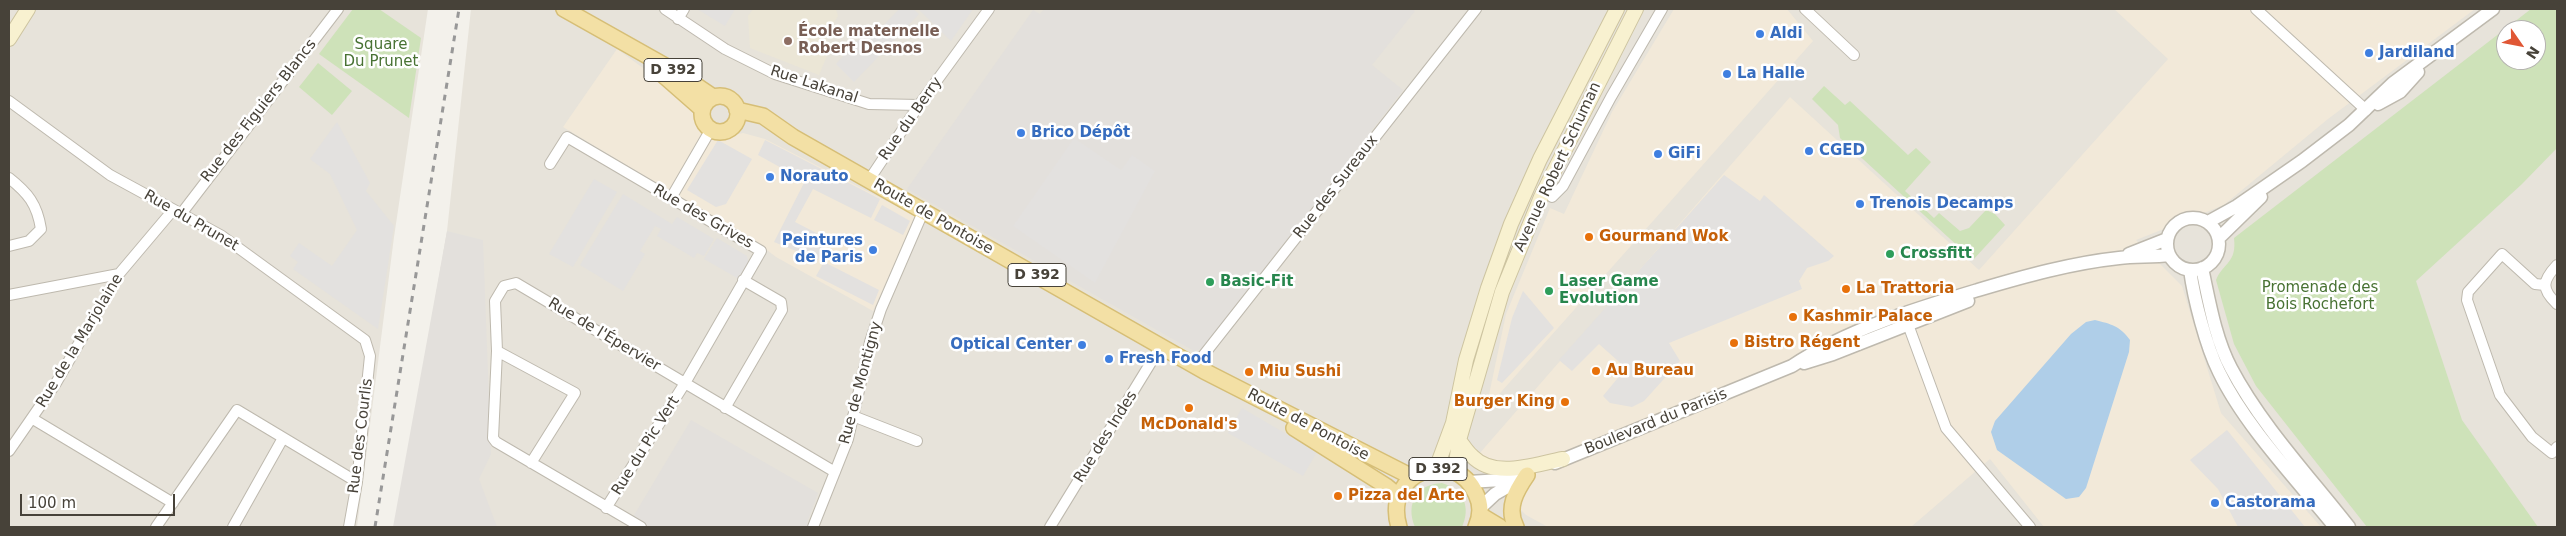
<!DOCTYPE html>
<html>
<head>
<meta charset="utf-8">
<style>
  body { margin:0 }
  #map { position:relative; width:2566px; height:536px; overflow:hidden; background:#f3f1eb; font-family:"DejaVu Sans",sans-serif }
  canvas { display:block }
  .frame { position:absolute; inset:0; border:10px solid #474239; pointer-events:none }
  .north { position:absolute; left:2496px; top:20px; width:50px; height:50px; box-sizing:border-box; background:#fff; border:1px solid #b5b3b0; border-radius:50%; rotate:123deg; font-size:14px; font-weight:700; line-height:20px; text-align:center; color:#474239 }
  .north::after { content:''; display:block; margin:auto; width:18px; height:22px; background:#e05735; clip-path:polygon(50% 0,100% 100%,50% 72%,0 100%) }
  .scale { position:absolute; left:20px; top:494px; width:155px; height:22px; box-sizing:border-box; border:2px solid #474239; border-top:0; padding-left:6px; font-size:15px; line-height:18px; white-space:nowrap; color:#474239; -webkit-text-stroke:4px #fff; paint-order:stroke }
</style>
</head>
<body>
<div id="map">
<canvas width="2566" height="536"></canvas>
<div class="frame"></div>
<div class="north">N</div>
<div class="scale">100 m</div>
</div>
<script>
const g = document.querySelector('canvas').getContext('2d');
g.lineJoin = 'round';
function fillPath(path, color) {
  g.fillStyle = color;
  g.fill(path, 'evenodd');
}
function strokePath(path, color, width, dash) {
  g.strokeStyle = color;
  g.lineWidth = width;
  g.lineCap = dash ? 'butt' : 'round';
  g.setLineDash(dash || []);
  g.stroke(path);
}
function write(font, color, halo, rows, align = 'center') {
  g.font = font + ' "DejaVu Sans",sans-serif';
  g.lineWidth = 5;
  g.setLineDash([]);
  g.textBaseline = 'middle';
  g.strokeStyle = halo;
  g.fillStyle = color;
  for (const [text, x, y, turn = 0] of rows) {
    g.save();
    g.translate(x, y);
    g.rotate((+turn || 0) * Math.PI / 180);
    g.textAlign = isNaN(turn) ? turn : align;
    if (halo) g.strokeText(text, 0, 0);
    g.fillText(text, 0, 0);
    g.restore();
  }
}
const residential = new Path2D(`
  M9 9H428L394 237 357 527H9Z
  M471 9H2557V527H395L447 231ZM2506 30H2536V60H2506Z`);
const commercial = new Path2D(`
  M1674 9H1787L1813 41 1486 409 1506 314 1550 208 1564 214 1612 112Z
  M2114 9H2475L2328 119 2224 205 2136 240 2182 286 2221 413 2321 527H2044L1990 459 1911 527H1548L1526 515 1472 462 1790 97 1979 270 2168 59Z
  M617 49 694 105 698 127 717 139 743 133 765 139 916 216 873 311 776 257 759 244 563 127Z`);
const industrial = new Path2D(`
  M1044 9H1411L1415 11 1372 65 1403 90 1202 349 1194 351 907 189 1033 10 1040 14Z
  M447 231 483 240 491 454 479 479 497 527H393Z
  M691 420 818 493 807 523 815 527H627Z`);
const education = new Path2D(`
  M753 9H836L838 16 826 35 829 51 819 75 750 48 748 16Z`);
const green = new Path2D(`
  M353 9H379L421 38 409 118 319 54Z
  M2531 9H2557V148L2522 184 2416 281 2462 420 2538 527H2367L2256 386 2234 344 2216 280C2223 263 2237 263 2234 238ZM2506 30H2536V60H2506Z
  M318 63 352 91 332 115 299 87Z
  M1824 86 1845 105 1850 101 1908 155 1916 148 1931 162 1905 191 1934 218 1939 213 1960 231 1969 228 1986 210 1995 214 2005 225 1973 260 1840 138 1838 125 1812 99Z
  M1442 483C1464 490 1471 507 1462 527H1415C1405 504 1417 484 1442 483Z`);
const parking = new Path2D(`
  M697 9H735L725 26Z
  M899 9H913L919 14 854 82 836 64 859 39 865 45Z
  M918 9H973L951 41Z
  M337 122 370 183 366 191 394 226 378 329 293 269 298 262 290 256 299 243 332 266 357 230 330 174 310 159Z
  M1074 138 1121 170 1132 155 1155 171 1095 283 1013 226Z
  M718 140 752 159 726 204 716 207 687 190Z
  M765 140 880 199 871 218 813 189 795 222 828 239 818 260 774 242 805 181 758 155Z
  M1724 175 1760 201 1764 195 1834 256 1828 261 1807 268 1799 281 1802 289 1669 343 1680 361 1644 401 1632 407 1610 403 1603 396 1626 368 1599 344 1572 371 1559 360Z
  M594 179 617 192 573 267 549 254Z
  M623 194 672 224 677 217 714 239 704 256 697 253 694 258 657 236 661 229 655 226 640 251 645 254 623 291 580 265Z
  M882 205 910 221 903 235 874 220Z
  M717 238 747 256 749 264 739 279 704 259Z
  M824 262 879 290 873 305 816 276Z
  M1523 291 1554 328 1502 383 1497 380 1512 318Z
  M1242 408 1317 452 1303 476 1228 433Z
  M2227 430 2305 527H2238L2218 489 2190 460Z`);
const water = new Path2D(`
  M2095 320C2111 324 2120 326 2130 340L2129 352 2086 488 2079 497 2066 499 1997 450 1991 432 1995 421 2071 334 2086 322Z`);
const minor = new Path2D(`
  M665 9 725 49 775 74 869 104 919 105
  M1805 9 1854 55
  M2256 9 2366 110
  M678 19 684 9
  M9 101 110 175 222 236 365 340 370 356 357 482 349 527
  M550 164 567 137 761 251 685 383 606 508
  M9 178C28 193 37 204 41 229L29 241 9 246
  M869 180 919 105 989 9
  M1552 197 1563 186 1611 97 1662 9
  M671 198 711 129
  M181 214 338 9
  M2557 265C2542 281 2541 289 2557 304
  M2545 285 2535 284 2502 254 2468 292 2467 300 2500 395 2532 437 2552 453 2557 447
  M9 295 119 274
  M1906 319 1946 428 2030 527
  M497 351 575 393 531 463
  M1195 366 1476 9
  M725 408 782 310 781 302 743 280
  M853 416 917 441
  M33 419 173 503
  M9 451 56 383 119 274 173 210
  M156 527 237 410 357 482
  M233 527 283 438
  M641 527 496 442 493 438 497 351 495 301 504 286 516 283 835 472
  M813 527 848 439 870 342 881 309 923 212
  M1050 527 1161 346`);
const tertiary = new Path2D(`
  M2378 104 2400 92 2418 72
  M2167 244a26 26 0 1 1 52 0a26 26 0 1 1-52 0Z
  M2208 222 2237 206 2302 161 2349 125 2393 83 2493 9
  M2219 238 2261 197
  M2129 254 2167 239
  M2202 268C2209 300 2215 338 2231 368 2261 425 2309 476 2349 527
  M2190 270C2194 299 2206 346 2219 372 2245 426 2297 480 2335 527
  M1804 363 1833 354 1968 301
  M1555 463 1792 366C1848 329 1915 309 1978 290 2025 276 2072 263 2119 258 2136 256 2153 257 2169 255
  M1469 482 1517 479
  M1480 508 1495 494 1528 475`);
const secondary = new Path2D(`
  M9 39 28 9
  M1459 440C1463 445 1467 452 1472 456 1495 480 1535 464 1563 459
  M1436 469 1453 423 1466 360 1488 288 1511 224 1540 159 1617 9
  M1459 474 1457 456 1459 440 1502 292 1541 197 1636 9`);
const primary = new Path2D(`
  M564 9 676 72 713 97
  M653 66 702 109
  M702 114a18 18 0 1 1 36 0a18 18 0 1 1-36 0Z
  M737 110 763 116 793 137 1204 371 1412 477
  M1294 428 1386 486 1398 496
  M1480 515 1500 527
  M1399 527C1382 471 1455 446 1476 494 1481 504 1481 516 1476 527
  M1516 527C1506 508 1516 491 1527 475`);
const rail = new Path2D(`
  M375 527 459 9`);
const markers = [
  [1760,34,5,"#3f7fe0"],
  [788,41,5,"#8d6e63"],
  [2369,53,5,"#3f7fe0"],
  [1727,74,5,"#3f7fe0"],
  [1021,133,5,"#3f7fe0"],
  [1809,151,5,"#3f7fe0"],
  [1658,154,5,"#3f7fe0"],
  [770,177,5,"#3f7fe0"],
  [1860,204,5,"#3f7fe0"],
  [1589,237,5,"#e8710a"],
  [873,250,5,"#3f7fe0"],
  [1890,254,5,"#2e9e5b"],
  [1210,282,5,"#2e9e5b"],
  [1846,289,5,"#e8710a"],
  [1549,291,5,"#2e9e5b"],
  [1793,317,5,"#e8710a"],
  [1734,343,5,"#e8710a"],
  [1082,345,5,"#3f7fe0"],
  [1109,359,5,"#3f7fe0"],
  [1596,371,5,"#e8710a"],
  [1249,372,5,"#e8710a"],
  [1565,402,5,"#e8710a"],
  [1189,408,5,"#e8710a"],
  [1338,496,5,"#e8710a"],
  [2215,503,5,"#3f7fe0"]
];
const shields = [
  [673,70,58],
  [1037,275,58],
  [1438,469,58]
];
const shieldNames = [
  ["D 392",673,70],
  ["D 392",1037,275],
  ["D 392",1438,469]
];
const educationNames = [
  ["École maternelle",798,32],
  ["Robert Desnos",798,49]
];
const shopNames = [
  ["Aldi",1770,34],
  ["Jardiland",2379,53],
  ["La Halle",1737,74],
  ["Brico Dépôt",1031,133],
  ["CGED",1819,151],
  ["GiFi",1668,154],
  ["Norauto",780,177],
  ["Trenois Decamps",1870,204],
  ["Peintures",863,241,"right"],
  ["de Paris",863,258,"right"],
  ["Optical Center",1072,345,"right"],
  ["Fresh Food",1119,359],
  ["Castorama",2225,503]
];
const parkNames = [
  ["Square",381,45],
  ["Du Prunet",381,62],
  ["Promenade des",2320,288],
  ["Bois Rochefort",2320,305]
];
const streetNames = [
  ["Rue Lakanal",814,85,18],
  ["Rue des Figuiers Blancs",259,111,-52],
  ["Rue du Berry",911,119,-55],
  ["Avenue Robert Schuman",1558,167,-65],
  ["Rue des Sureaux",1336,187,-52],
  ["Rue des Grives",703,217,30],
  ["Route de Pontoise",933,217,30],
  ["Rue du Prunet",191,221,30],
  ["Rue de l'Épervier",604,335,31],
  ["Rue de la Marjolaine",80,341,-59],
  ["Rue de Montigny",861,383,-75],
  ["Boulevard du Parisis",1656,422,-22],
  ["Route de Pontoise",1308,425,28],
  ["Rue des Courlis",361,436,-83],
  ["Rue des Indes",1106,437,-58],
  ["Rue du Pic Vert",646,446,-58]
];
const foodNames = [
  ["Gourmand Wok",1599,237],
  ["La Trattoria",1856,289],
  ["Kashmir Palace",1803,317],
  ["Bistro Régent",1744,343],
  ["Au Bureau",1606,371],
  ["Miu Sushi",1259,372],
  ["Burger King",1555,402,"right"],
  ["McDonald's",1189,425,"center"],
  ["Pizza del Arte",1348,496]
];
const leisureNames = [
  ["Crossfitt",1900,254],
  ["Basic-Fit",1220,282],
  ["Laser Game",1559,282],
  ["Evolution",1559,299]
];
fillPath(residential, '#e7e3da');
fillPath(commercial, '#f2e9d9');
fillPath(industrial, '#e3e0dc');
fillPath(education, '#ebe6d6');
fillPath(green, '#cee2b9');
fillPath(parking, '#e3e1df');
fillPath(water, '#afcee8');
strokePath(minor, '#beb9ae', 12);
strokePath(tertiary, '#beb9ae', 15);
strokePath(secondary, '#cdc4a0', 16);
strokePath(primary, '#d6be76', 18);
strokePath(minor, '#fff', 10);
strokePath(tertiary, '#fff', 12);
strokePath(secondary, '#f8f1d0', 14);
strokePath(primary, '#f3e0a5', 15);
strokePath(rail, '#989898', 3, [6, 6]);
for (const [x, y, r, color] of markers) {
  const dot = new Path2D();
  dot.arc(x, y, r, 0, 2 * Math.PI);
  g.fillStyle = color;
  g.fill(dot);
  strokePath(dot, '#fff', 2);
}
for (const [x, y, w] of shields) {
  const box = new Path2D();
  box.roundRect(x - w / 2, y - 11.5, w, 23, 4);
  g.fillStyle = '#fff';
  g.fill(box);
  strokePath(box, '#474239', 1);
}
write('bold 14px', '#474239', null, shieldNames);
write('bold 15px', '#785e54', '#fff', educationNames, 'left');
write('bold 15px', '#366cbe', '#fff', shopNames, 'left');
write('15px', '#487233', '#fff', parkNames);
write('15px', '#474239', '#fff', streetNames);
write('bold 15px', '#c56008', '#fff', foodNames, 'left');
write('bold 15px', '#27864d', '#fff', leisureNames, 'left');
</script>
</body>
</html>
